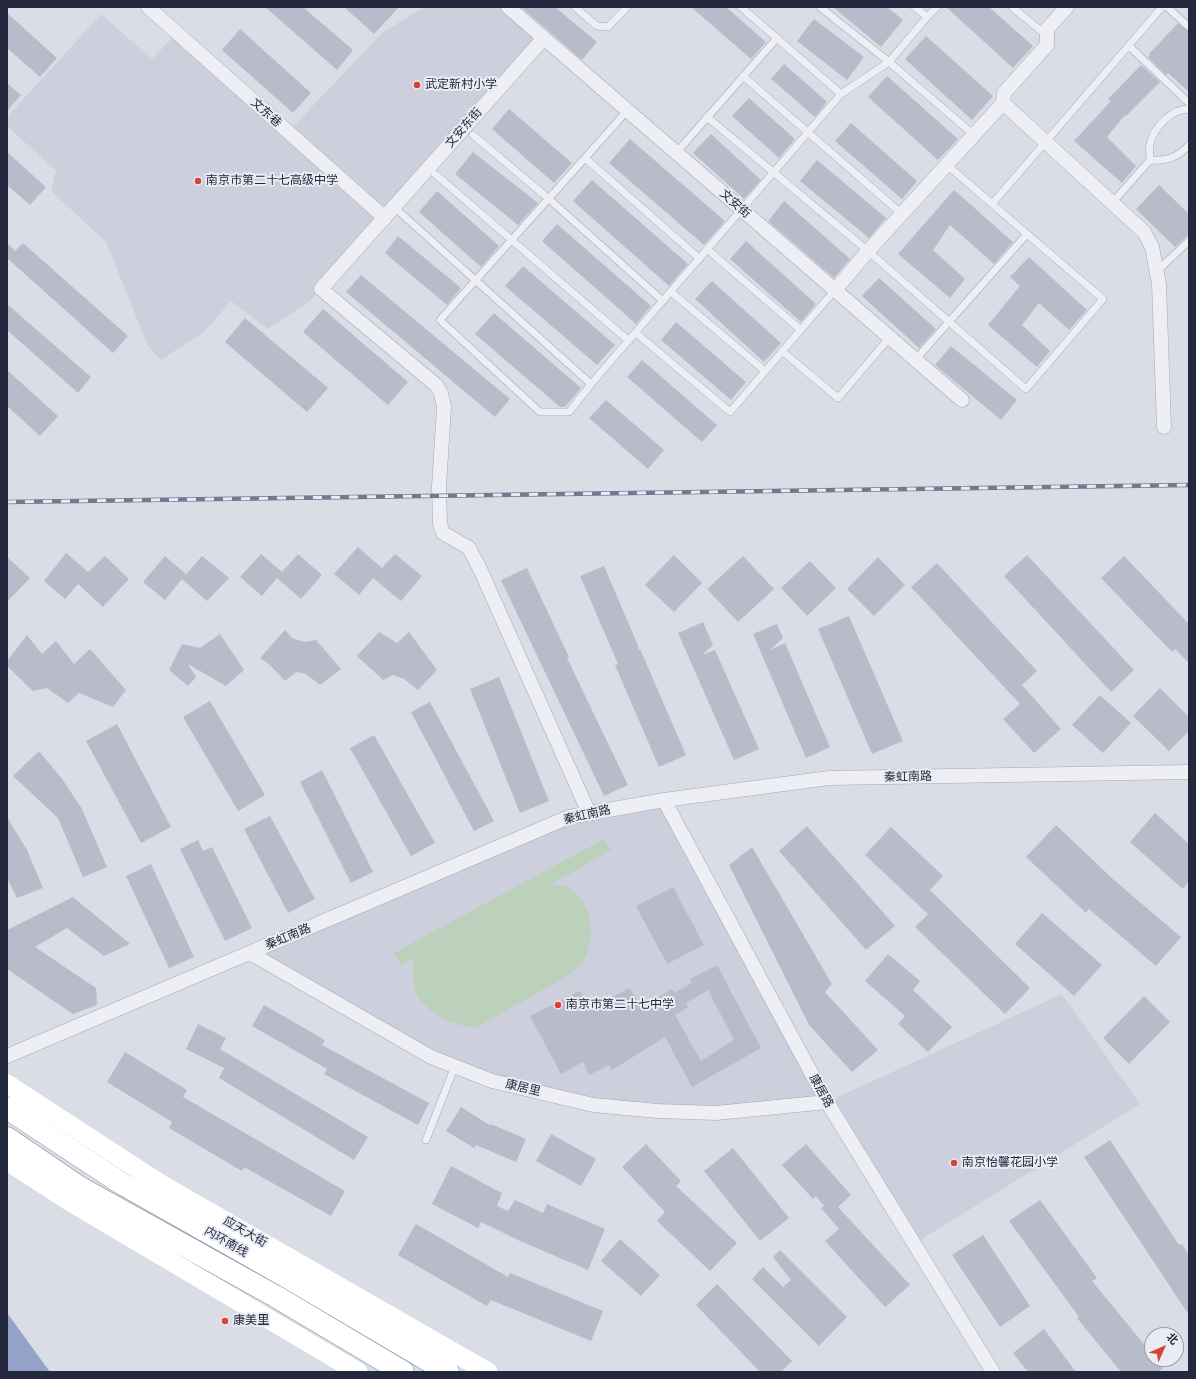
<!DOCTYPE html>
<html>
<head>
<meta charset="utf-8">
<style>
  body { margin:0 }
  #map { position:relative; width:1196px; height:1379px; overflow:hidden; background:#dbdde6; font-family:Rubik,"Noto Sans SC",sans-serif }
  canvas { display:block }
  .frame { position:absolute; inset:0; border:8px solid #24283d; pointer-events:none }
  .north { position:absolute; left:1144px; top:1327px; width:40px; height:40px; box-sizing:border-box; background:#eaecf4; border:1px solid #9b9eab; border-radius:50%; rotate:45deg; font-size:11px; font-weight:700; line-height:16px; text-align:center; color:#24283d }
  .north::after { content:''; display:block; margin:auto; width:14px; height:18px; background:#d54237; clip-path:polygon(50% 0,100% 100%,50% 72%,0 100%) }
</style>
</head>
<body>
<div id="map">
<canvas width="1196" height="1379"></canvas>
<div class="frame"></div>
<div class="north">北</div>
</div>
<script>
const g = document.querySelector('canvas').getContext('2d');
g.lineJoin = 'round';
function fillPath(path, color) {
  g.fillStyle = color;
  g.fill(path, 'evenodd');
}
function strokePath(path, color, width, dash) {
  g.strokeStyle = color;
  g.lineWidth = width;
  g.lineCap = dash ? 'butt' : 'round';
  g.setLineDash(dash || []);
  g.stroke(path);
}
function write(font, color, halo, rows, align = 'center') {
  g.font = font + ' Rubik,"Noto Sans SC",sans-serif';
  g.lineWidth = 4;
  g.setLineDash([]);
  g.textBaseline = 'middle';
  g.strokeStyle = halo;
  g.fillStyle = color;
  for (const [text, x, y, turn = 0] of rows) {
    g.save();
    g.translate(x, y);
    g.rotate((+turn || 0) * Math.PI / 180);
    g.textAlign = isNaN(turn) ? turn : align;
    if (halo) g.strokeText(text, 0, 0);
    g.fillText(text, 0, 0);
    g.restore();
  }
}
const built = new Path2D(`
  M424 7H508L543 39 310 301 268 329 231 301 205 331 161 360 148 346 106 242 51 191 56 171 7 126V117L101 14 152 59 177 33 288 132 382 33Z
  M664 800 827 1102 1062 994 1140 1104 914 1244 827 1102 716 1113 592 1105 431 1057 250 953 569 817Z`);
const green = new Path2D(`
  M604 839 611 850 552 884C557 885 565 885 569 888 593 903 596 938 584 960 581 965 575 970 571 974L475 1028C450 1024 422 1013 414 986 412 978 413 967 413 958L401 965 394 953Z`);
const water = new Path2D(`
  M7 1313 50 1372H7Z`);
const building = new Path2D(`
  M265 7H303L353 50 337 70Z
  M344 7H399L374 34Z
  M521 7H555L597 42 582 60Z
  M691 7H726L766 42 751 59Z
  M833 7H887L903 20 881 47Z
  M946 7H989L1033 46 1013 68Z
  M7 13 57 58 40 77 7 48Z
  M814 19 864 57 847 80 797 41Z
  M1178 23 1189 32V92L1168 73 1166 75 1148 57 1150 55 1149 54Z
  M240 29 311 93 293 113 222 50Z
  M926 36 993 96 972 120 905 59Z
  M784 64 827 102 815 117 771 79Z
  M1141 65 1160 82 1126 116 1125 115 1107 137 1136 166 1122 183 1074 141 1111 101 1108 99Z
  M887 76 958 139 938 160 868 97Z
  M7 83 21 95 7 111Z
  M749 98 795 139 779 158 732 116Z
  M509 109 572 163 554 183 492 129Z
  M851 123 917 181 902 199 835 141Z
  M711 134 761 180 744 199 693 153Z
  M630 139 725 221 704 245 609 163Z
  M7 152 46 187 30 205 7 185Z
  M473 152 538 203 518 225 455 174Z
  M817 160 886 218 869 238 800 181Z
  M592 180 688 264 669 286 573 201Z
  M1159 185 1189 214V234L1175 247 1136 209Z
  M954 190 1013 242 994 264 950 225 933 250 965 279 950 298 898 254Z
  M437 191 499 246 481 267 419 212Z
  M784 201 850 259 834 278 768 221Z
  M557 224 651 306 636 324 542 241Z
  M398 236 461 288 447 305 385 253Z
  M746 241 816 304 801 322 730 259Z
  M7 243 15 251 23 243 128 336 113 353 7 258Z
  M1029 257 1087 310 1069 330 1039 303 1022 325 1050 351 1037 367 988 325 1020 286 1010 277Z
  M523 266 615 345 597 365 505 286Z
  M361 275 510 399 495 417 346 292Z
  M879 278 936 329 919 348 862 296Z
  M712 281 781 343 764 362 695 299Z
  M7 304 91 377 78 393 7 330Z
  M323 309 408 382 388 405 303 332Z
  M494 313 581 388 565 407H560L475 334Z
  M245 318 328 388 307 412 225 342Z
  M676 322 746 382 731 400 661 340Z
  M951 346 1017 400 1001 420 935 365Z
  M642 360 717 425 702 442 627 377Z
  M7 370 58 416 40 436 7 406Z
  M606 400 664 450 648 469 589 418Z
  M358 547 382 568 395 554 422 576 401 601 373 578 359 595 334 574Z
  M66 553 88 572 105 556 129 579 103 607 78 584 65 599 44 581Z
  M261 554 282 572 298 554 322 575 301 599 277 578 262 596 240 577Z
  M674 555 702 583 674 612 645 585Z
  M1027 555 1134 670 1111 692 1004 576Z
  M165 556 186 574 165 600 143 582Z
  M202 556 229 578 207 601 182 579Z
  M743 556 774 589 738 622 707 589Z
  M1124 556 1189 624V663L1175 649 1172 652 1101 578Z
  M7 557 30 578 7 602Z
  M878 557 905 585 874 616 847 589Z
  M810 561 836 588 807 616 781 588Z
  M937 563 1037 671 1022 685 1061 729 1034 753 1003 719 1020 704 911 587Z
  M604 566 639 648 636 651 640 649 686 755 659 767 615 665 618 664 580 576Z
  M527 568 569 657 567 658 628 785 604 796 501 580Z
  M849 616 903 741 872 754 818 629Z
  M703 622 713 645 702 655 715 650 759 749 734 760 678 633Z
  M777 624 783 638 770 650 785 643 830 747 806 758 753 634Z
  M285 630 292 638 305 642 316 640 341 669 320 685 306 674 296 672 285 681 269 664 260 658Z
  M379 632 397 643 409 632 437 670 418 690 404 679 393 675 383 680 357 656Z
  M220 634 244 670 226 686 188 664 196 677 188 686 169 670 182 644 200 648Z
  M27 635 42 654 56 641 74 664 90 649 126 690 113 707 79 693 68 703 47 688 33 691 7 666V661Z
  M499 677 549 801 520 813 470 689Z
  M1160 688 1189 717V731L1169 751 1133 716Z
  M1100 695 1131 723 1103 753 1072 725Z
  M210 701 265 795 238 811 183 717Z
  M430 702 494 821 474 831 411 712Z
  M117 724 171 827 141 843 86 741Z
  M374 735 435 843 411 856 350 748Z
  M39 751 63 780 82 809 107 867 83 877 58 818 13 776Z
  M322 770 373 872 351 883 300 782Z
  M1155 813 1189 844V881L1183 889 1130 842Z
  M270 816 315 899 288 913 244 829Z
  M7 817 27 850 43 888 17 898 7 878Z
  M1056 825 1115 881 1181 937 1156 966 1089 909 1086 913 1026 857Z
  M807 826 895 926 866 950 779 851Z
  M891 827 943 876 930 890 1030 988 1005 1014 915 927 928 914 865 855Z
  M198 840 203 851 212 847 252 928 225 941 180 849Z
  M752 847 832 984 825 992 878 1050 852 1072 809 1025 729 865Z
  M151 864 194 957 169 968 126 876Z
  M673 887 704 945 667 964 636 906Z
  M73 897 130 944 104 956 67 928 35 947 96 988 97 1005 73 1014 7 969V930Z
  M1042 913 1102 965 1074 996 1015 944Z
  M888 954 920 981 913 990 952 1027 928 1052 898 1024 905 1016 865 981Z
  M717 965 761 1048 692 1087 665 1037 612 1070 609 1065 589 1075 583 1062 561 1074 530 1016 580 991 589 1009 630 988 640 1008 672 989 674 993 692 983 690 979ZM708 990 734 1040 701 1061 675 1015 688 1007 686 1003Z
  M1144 996 1170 1022 1129 1064 1103 1038Z
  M264 1005 325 1040 322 1045 429 1103 418 1125 324 1074 327 1069 252 1026Z
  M198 1024 226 1038 220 1049 368 1137 354 1160 219 1078 224 1068 186 1049Z
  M125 1052 187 1090 183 1097 345 1191 331 1216 244 1167 242 1171 169 1128 172 1122 107 1082Z
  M461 1107 491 1126V1124L526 1139 516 1162 476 1145 474 1148 446 1131Z
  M551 1134 596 1159 581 1186 536 1161Z
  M1110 1140 1179 1245 1182 1244 1189 1255V1315L1084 1157Z
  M646 1144 681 1181 676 1186 737 1243 710 1271 657 1221 665 1212 622 1167Z
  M806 1144 851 1195 838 1207 910 1285 885 1307 825 1241 839 1229 821 1208 824 1206 816 1196 813 1199 782 1165Z
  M733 1148 789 1218 760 1241 704 1171Z
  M451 1166 502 1193 497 1206 508 1211 515 1200 543 1213 547 1204 605 1229 588 1270 520 1241 481 1222 478 1228 432 1204Z
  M1040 1200 1097 1278 1092 1281 1152 1354V1359H1156L1163 1368 1158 1372H1121L1077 1318 1079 1317 1009 1221Z
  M416 1224 508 1277 510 1273 603 1311 591 1341 491 1300 487 1306 398 1255Z
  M983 1235 1030 1306 1000 1327 952 1255Z
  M620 1239 660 1275 641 1296 601 1261Z
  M780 1250 847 1317 819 1346 752 1279 763 1267 783 1287 791 1280 773 1257Z
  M717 1284 792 1361 781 1372H760L696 1305Z
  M1044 1329 1076 1372H1028L1013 1353Z`);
const lane = new Path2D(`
  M575 7 597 26 608 27 627 7
  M820 7 889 62 974 135
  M915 7 927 17 937 7
  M1012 7 1047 36
  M1167 7 1189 27
  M1129 46 1189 103
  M743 76 902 214
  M841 94 889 62 927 17
  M707 117 868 251 1026 389 1103 299 1027 234
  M473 135 549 199 663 301
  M676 153 777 38
  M585 158 700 259
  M1150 160C1150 155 1149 149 1150 144 1154 127 1171 109 1189 109
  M435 174 629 341
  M1112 203 1150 160C1167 161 1177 158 1189 145
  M992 204 1162 7
  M394 207 591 384 841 94 741 7
  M708 250 801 330
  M1157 271 1189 241
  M671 292 765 371
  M636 333 730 412 835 290
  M783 352 838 398 890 337
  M916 359 1027 234 947 165
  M591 384 569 412H540L440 320 627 111
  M426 1140 455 1066`);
const street = new Path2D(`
  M148 7 385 218
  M508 7 962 400
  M543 39 321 289 436 385 441 393 444 407 439 487 440 524 443 533 469 548 480 569 589 813
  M1003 103 1144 232 1152 247 1159 284 1164 427
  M835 290 868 251 1003 103 1004 93 1047 45V29L1067 7
  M664 800 827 1102 993 1372
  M250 953 431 1057 492 1081 593 1105 658 1111 716 1113 827 1102
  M7 1056 569 817 664 800 829 778 1189 772`);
const secondary = new Path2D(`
  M7 1084 159 1183 488 1372
  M7 1161 69 1201 358 1372`);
const highway = new Path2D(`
  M7 1108 121 1183 287 1277 448 1372
  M7 1138 79 1187 275 1296 403 1372`);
const rail = new Path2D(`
  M7 502 1189 485`);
const markers = [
  [417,85,4,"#d54237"],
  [198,181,4,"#d54237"],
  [558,1005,4,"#d54237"],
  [954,1163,4,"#d54237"],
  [225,1321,4,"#d54237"]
];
const poiNames = [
  ["武定新村小学",425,85],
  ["南京市第二十七高级中学",206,181],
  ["南京市第二十七中学",566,1005],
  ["南京怡馨花园小学",962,1163],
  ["康美里",233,1321]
];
const streetNames = [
  ["文东巷",266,113,42],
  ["文安东街",464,128,-49],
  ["文安街",735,204,41],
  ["秦虹南路",908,777,-1],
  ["秦虹南路",587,815,-13],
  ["秦虹南路",288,937,-23],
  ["康居里",523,1088,13],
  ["康居路",821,1091,61],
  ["应天大街",245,1232,30],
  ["内环南线",226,1242,30]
];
fillPath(built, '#cdcfdc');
fillPath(green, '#bcd1bc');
fillPath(water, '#93a2c9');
fillPath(building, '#b8bbc9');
strokePath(lane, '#a4a7b3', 8);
strokePath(street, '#a4a7b3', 15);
strokePath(highway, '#82879e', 23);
strokePath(lane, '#eeeff5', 7);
strokePath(street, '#eeeff5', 14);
strokePath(secondary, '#fff', 19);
strokePath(highway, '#fff', 22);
strokePath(rail, '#747891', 4.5);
strokePath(rail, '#eaecf4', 3, [9]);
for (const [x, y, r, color] of markers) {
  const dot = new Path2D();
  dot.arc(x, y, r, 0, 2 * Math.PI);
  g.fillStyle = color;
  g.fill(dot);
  strokePath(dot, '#eaecf4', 1.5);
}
write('12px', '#24283d', '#eaecf4', poiNames, 'left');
write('12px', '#24283d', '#eaecf4', streetNames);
</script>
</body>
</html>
